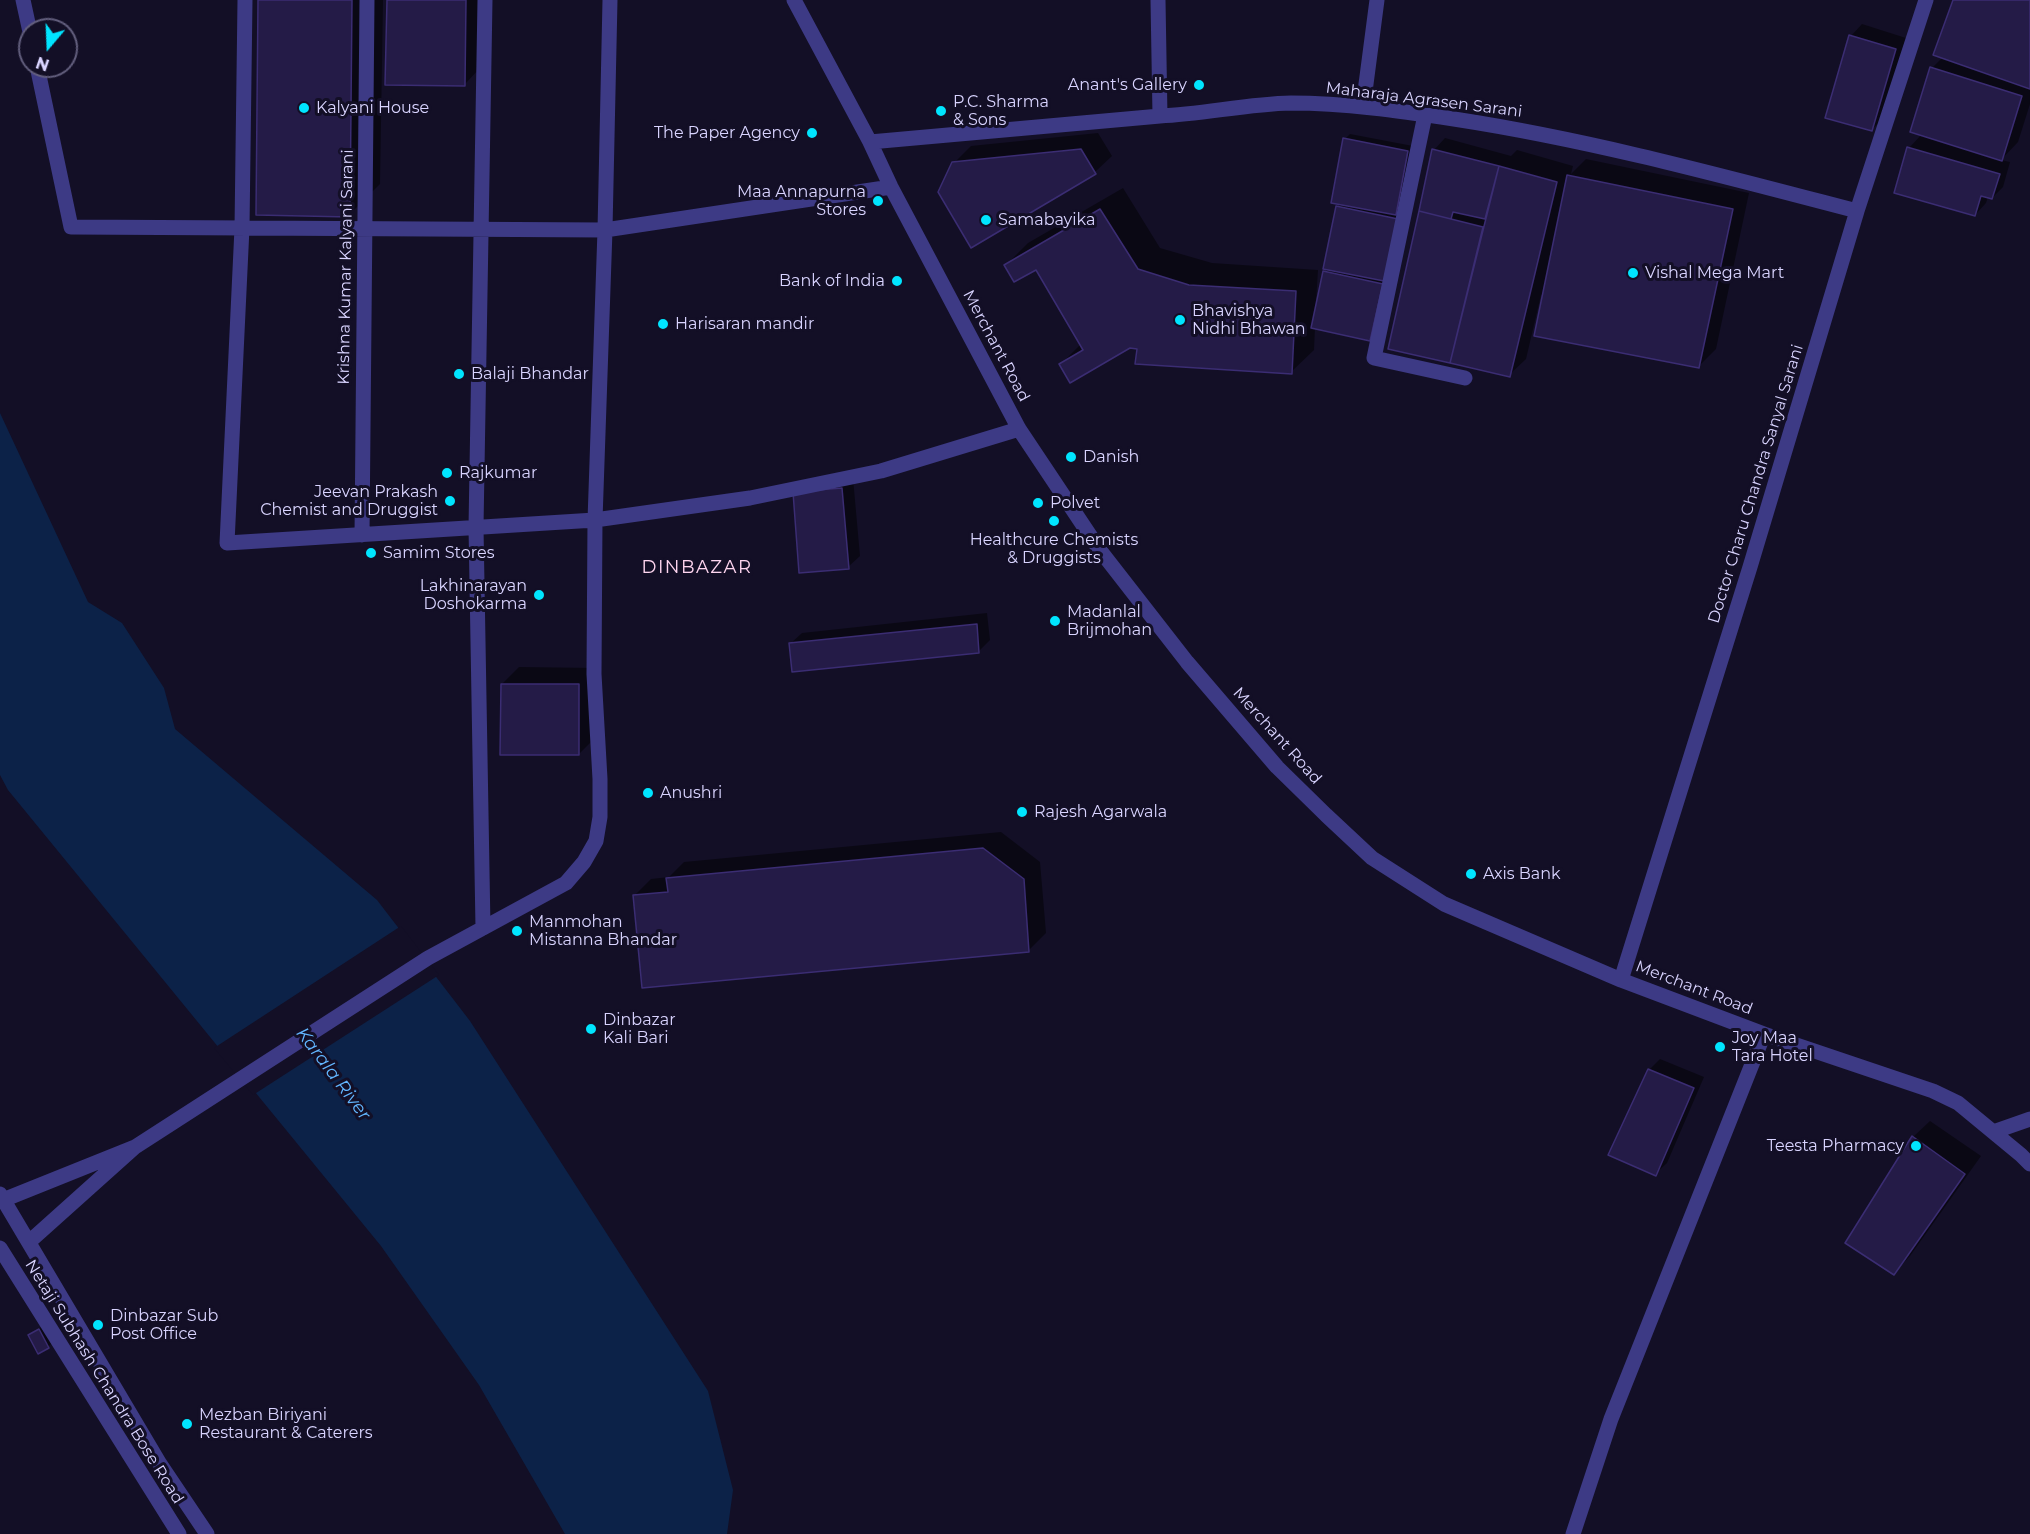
<!DOCTYPE html>
<html>
<head>
<meta charset="utf-8">
<style>
  body { margin:0 }
  #map { position:relative; width:2030px; height:1534px; overflow:hidden; background:#130f26; font-family:Montserrat,sans-serif }
  canvas { display:block }
  .north { position:absolute; left:18px; top:18px; width:60px; height:60px; box-sizing:border-box; background:#130f26; border:2px solid #625e7d; border-radius:50%; rotate:199deg; font-size:16px; font-weight:700; line-height:24px; text-align:center; color:#d9d4ff }
  .north::after { content:''; display:block; margin:auto; width:21px; height:27px; background:#00e5ff; clip-path:polygon(50% 0,100% 100%,50% 72%,0 100%) }
</style>
</head>
<body>
<div id="map">
<canvas width="2030" height="1534"></canvas>
<div class="north">N</div>
</div>
<script>
const g = document.querySelector('canvas').getContext('2d');
g.lineJoin = 'round';
function fillPath(path, color) {
  g.fillStyle = color;
  g.fill(path, 'evenodd');
}
function strokePath(path, color, width, dash) {
  g.strokeStyle = color;
  g.lineWidth = width;
  g.lineCap = dash ? 'butt' : 'round';
  g.setLineDash(dash || []);
  g.stroke(path);
}
function write(font, color, halo, rows, align = 'center') {
  g.font = font + ' Montserrat,sans-serif';
  g.lineWidth = 6;
  g.setLineDash([]);
  g.textBaseline = 'middle';
  g.strokeStyle = halo;
  g.fillStyle = color;
  for (const [text, x, y, turn = 0] of rows) {
    g.save();
    g.translate(x, y);
    g.rotate((+turn || 0) * Math.PI / 180);
    g.textAlign = isNaN(turn) ? turn : align;
    if (halo) g.strokeText(text, 0, 0);
    g.fillText(text, 0, 0);
    g.restore();
  }
}
const water = new Path2D(`
  M0 413 88 602 122 623 164 688 175 729 377 900 470 1021 708 1391 733 1490 727 1534H565L479 1385 381 1246 8 790 0 775Z`);
const pier = new Path2D(`
  M401 926 439 975 253 1095 214 1048Z`);
const shadow = new Path2D(`
  M260 0H383L380 184 349 215Z
  M388 0H482L481 67 465 84Z
  M1954 0H2030V104L2018 142 2001 160 2010 162 2003 187 1992 198 1988 197 1986 203 1975 215 1909 148 1922 134 1932 68 1943 57Z
  M1862 24 1906 38 1883 119 1871 130 1851 36Z
  M1098 133 1112 156 1095 172 954 163 971 146Z
  M1350 134 1413 146 1381 329 1315 327 1314 350 1291 372 1129 347 1061 364 1081 344 1036 268 1006 265 1028 243 1123 188 1160 248 1212 263 1318 270 1316 302H1318L1325 272 1328 268 1338 207 1341 203 1345 139Z
  M1445 138 1511 156 1517 150 1573 166 1571 174 1586 159 1749 193 1716 349 1699 366 1541 295 1526 359 1509 375 1390 348 1434 150Z
  M853 478 860 556 848 567 794 493Z
  M987 613 990 640 979 651 790 644 802 633Z
  M519 667 596 668V737L579 754 502 684Z
  M1001 832 1040 862 1046 933 1029 950 634 896 651 879 669 877 684 862Z
  M1660 1059 1704 1077 1667 1163 1655 1174 1649 1070Z
  M1930 1121 1981 1156 1910 1256 1894 1273 1913 1137Z
  M44 1325 53 1342 48 1347 30 1335Z`);
const building = new Path2D(`
  M258 0H352L350 217 256 215Z
  M387 0H466L465 86 385 85Z
  M1953 0H2030V89L1933 55Z
  M1849 35 1896 49 1872 131 1825 118Z
  M1930 67 2022 96 2002 161 1910 132Z
  M1343 138 1408 151 1396 215 1331 203Z
  M1907 147 2000 174 1992 199 1981 196 1975 216 1894 193Z
  M1081 149 1096 174 971 248 938 192 952 162Z
  M1432 149 1499 166 1485 219 1453 212 1451 219 1419 211Z
  M1499 166 1557 182 1510 377 1450 363Z
  M1567 175 1733 209 1699 368 1534 336Z
  M1336 206 1398 219 1384 281 1323 269Z
  M1100 209 1138 269 1189 285 1296 291 1292 374 1135 364 1137 349 1130 348 1070 383 1059 364 1083 350 1036 270 1014 282 1004 265Z
  M1419 211 1483 227 1450 363 1388 349Z
  M1323 271 1383 284 1370 341 1311 328Z
  M842 488 849 569 799 573 793 492Z
  M977 624 979 653 792 672 789 643Z
  M501 684H579V755H500Z
  M983 848 1024 879 1029 952 642 988 633 895 668 892 666 878Z
  M1648 1069 1694 1088 1656 1176 1608 1155Z
  M1912 1136 1965 1174 1894 1275 1845 1243Z
  M39 1329 49 1348 38 1354 28 1335Z`);
const minor = new Path2D(`
  M23 0 30 32
  M245 0 242 228 227 543 595 520 605 230 610 0
  M794 0 870 142 891 187 1019 429 1099 549 1187 662 1277 767 1326 815 1372 858 1444 904 1621 980 1764 1034 1933 1091 1958 1103 2021 1155 2030 1164
  M1158 0 1160 116
  M37 66 71 227 605 230 891 187
  M1363 107 1377 0
  M1425 115 1374 358 1465 378
  M870 142 1160 116C1204 114 1247 104 1291 103 1345 103 1400 111 1454 119 1591 140 1723 176 1857 211
  M362 535 367 0
  M483 928 476 527 485 0
  M1621 980 1750 567 1857 211 1926 0
  M1993 1132 2030 1119
  M135 1147 428 958 566 883 584 862 596 841 600 817V779L594 674 595 520 750 498 881 471 1019 429
  M0 1194 160 1464 207 1534
  M3 1200 135 1147 29 1242
  M0 1248 179 1534
  M1573 1534 1611 1419 1764 1034`);
const markers = [
  [1199,85,6,"#00e5ff"],
  [304,108,6,"#00e5ff"],
  [941,111,6,"#00e5ff"],
  [812,133,6,"#00e5ff"],
  [878,201,6,"#00e5ff"],
  [986,220,6,"#00e5ff"],
  [1633,273,6,"#00e5ff"],
  [897,281,6,"#00e5ff"],
  [1180,320,6,"#00e5ff"],
  [663,324,6,"#00e5ff"],
  [459,374,6,"#00e5ff"],
  [1071,457,6,"#00e5ff"],
  [447,473,6,"#00e5ff"],
  [450,501,6,"#00e5ff"],
  [1038,503,6,"#00e5ff"],
  [1054,521,6,"#00e5ff"],
  [371,553,6,"#00e5ff"],
  [539,595,6,"#00e5ff"],
  [1055,621,6,"#00e5ff"],
  [648,793,6,"#00e5ff"],
  [1022,812,6,"#00e5ff"],
  [1471,874,6,"#00e5ff"],
  [517,931,6,"#00e5ff"],
  [591,1029,6,"#00e5ff"],
  [1720,1047,6,"#00e5ff"],
  [1916,1146,6,"#00e5ff"],
  [98,1325,6,"#00e5ff"],
  [187,1424,6,"#00e5ff"]
];
const poiNames = [
  ["Anant's Gallery",1187,85,"right"],
  ["P.C. Sharma",953,102],
  ["& Sons",953,120],
  ["Kalyani House",316,108],
  ["The Paper Agency",800,133,"right"],
  ["Maa Annapurna",866,192,"right"],
  ["Stores",866,210,"right"],
  ["Samabayika",998,220],
  ["Vishal Mega Mart",1645,273],
  ["Bank of India",885,281,"right"],
  ["Bhavishya",1192,311],
  ["Nidhi Bhawan",1192,329],
  ["Harisaran mandir",675,324],
  ["Balaji Bhandar",471,374],
  ["Danish",1083,457],
  ["Rajkumar",459,473],
  ["Jeevan Prakash",438,492,"right"],
  ["Chemist and Druggist",438,510,"right"],
  ["Polvet",1050,503],
  ["Healthcure Chemists",1054,540,"center"],
  ["& Druggists",1054,558,"center"],
  ["Samim Stores",383,553],
  ["Lakhinarayan",527,586,"right"],
  ["Doshokarma",527,604,"right"],
  ["Madanlal",1067,612],
  ["Brijmohan",1067,630],
  ["Anushri",660,793],
  ["Rajesh Agarwala",1034,812],
  ["Axis Bank",1483,874],
  ["Manmohan",529,922],
  ["Mistanna Bhandar",529,940],
  ["Dinbazar",603,1020],
  ["Kali Bari",603,1038],
  ["Joy Maa",1732,1038],
  ["Tara Hotel",1732,1056],
  ["Teesta Pharmacy",1904,1146,"right"],
  ["Dinbazar Sub",110,1316],
  ["Post Office",110,1334],
  ["Mezban Biriyani",199,1415],
  ["Restaurant & Caterers",199,1433]
];
const streetNames = [
  ["Maharaja Agrasen Sarani",1424,100,7],
  ["Krishna Kumar Kalyani Sarani",346,267,-89],
  ["Merchant Road",996,346,62],
  ["Doctor Charu Chandra Sanyal Sarani",1756,484,-73],
  ["Merchant Road",1277,736,48],
  ["Merchant Road",1694,988,21],
  ["Netaji Subhash Chandra Bose Road",104,1382,58]
];
const neighbourhoodNames = [
  ["DINBAZAR",697,568]
];
const waterNames = [
  ["Karala River",333,1074,53]
];
fillPath(water, '#0c2248');
fillPath(pier, '#130f26');
fillPath(shadow, '#0007');
fillPath(building, '#241b47');
strokePath(building, '#3b2d73', 1.5);
strokePath(minor, '#3d3a85', 15);
for (const [x, y, r, color] of markers) {
  const dot = new Path2D();
  dot.arc(x, y, r, 0, 2 * Math.PI);
  g.fillStyle = color;
  g.fill(dot);
  strokePath(dot, '#130f26', 2);
}
write('16px', '#d9d4ff', '#130f26', poiNames, 'left');
write('16px', '#d9d4ff', '#130f26', streetNames);
g.letterSpacing = '1.5px';
write('18px', '#ffd6f0', '#130f26', neighbourhoodNames);
g.letterSpacing = '0px';
write('italic 18px', '#62b6ff', '#130f26', waterNames);
</script>
</body>
</html>
